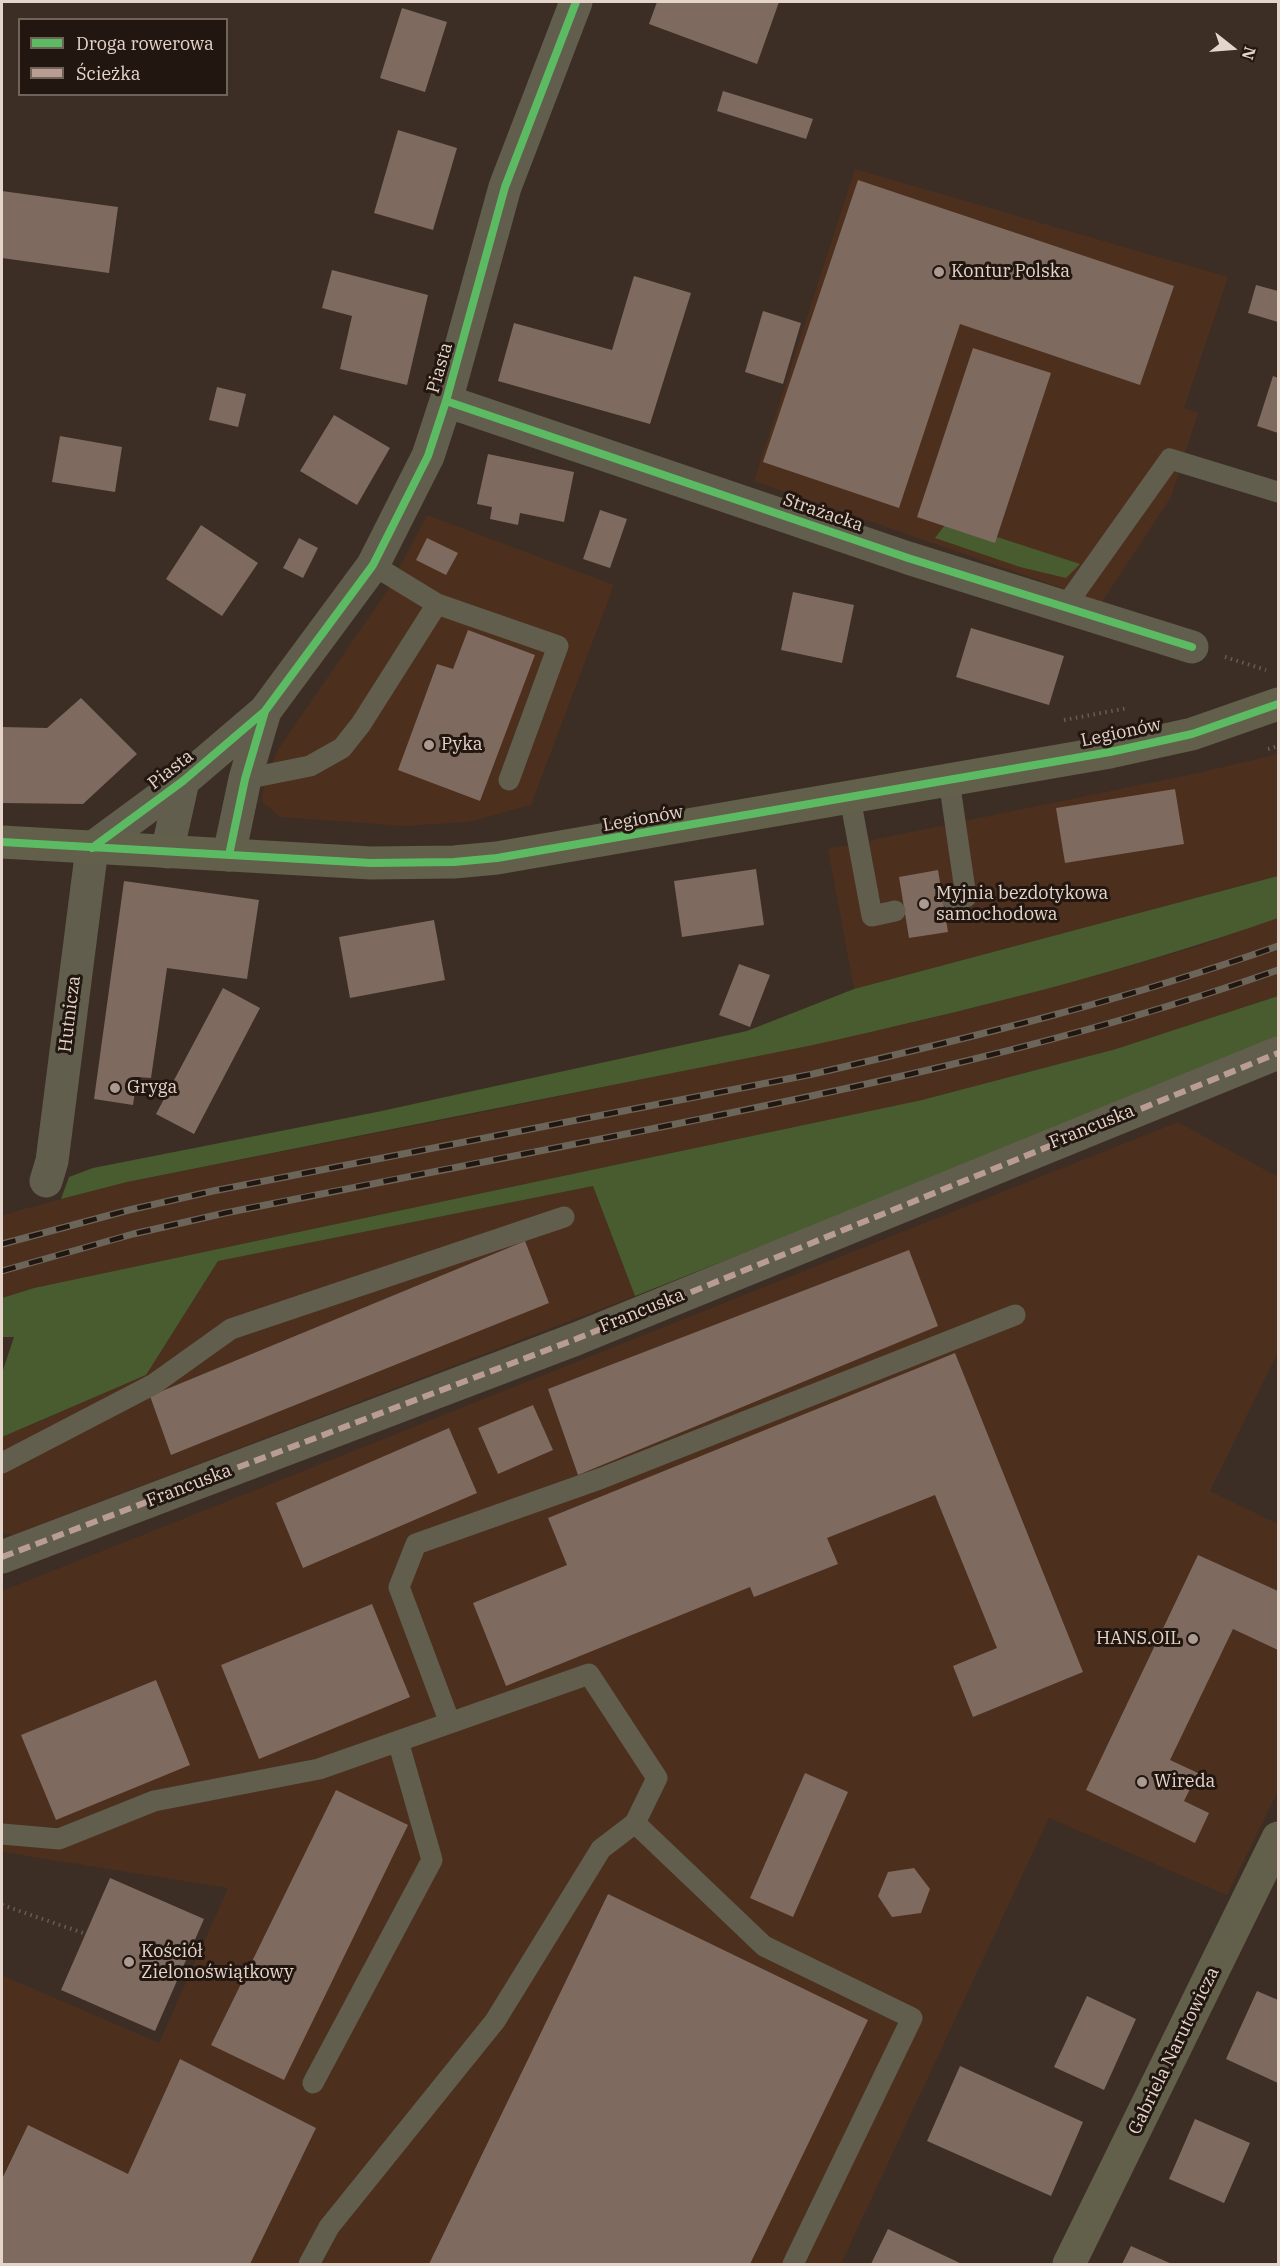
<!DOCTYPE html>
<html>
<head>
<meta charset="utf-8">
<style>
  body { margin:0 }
  #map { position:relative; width:1280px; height:2266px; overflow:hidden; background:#3c2e25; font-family:"IBM Plex Serif",serif }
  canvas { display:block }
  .frame { position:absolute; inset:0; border:3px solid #e5d4ca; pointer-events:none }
  .legend { position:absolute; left:18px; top:18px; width:210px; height:78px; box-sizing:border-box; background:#221710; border:2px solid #70635a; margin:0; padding:8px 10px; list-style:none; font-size:18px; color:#e5d4ca }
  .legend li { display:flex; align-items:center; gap:12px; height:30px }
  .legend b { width:30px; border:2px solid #70635a }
  .north { position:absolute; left:1202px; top:18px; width:60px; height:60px; -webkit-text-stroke:4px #221710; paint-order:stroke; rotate:107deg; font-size:16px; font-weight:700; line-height:24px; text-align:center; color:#e5d4ca }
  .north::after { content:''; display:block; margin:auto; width:21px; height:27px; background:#e5d4ca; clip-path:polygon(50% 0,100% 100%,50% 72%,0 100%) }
</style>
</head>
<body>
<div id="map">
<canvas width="1280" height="2266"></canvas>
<div class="frame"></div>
<ul class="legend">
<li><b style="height:8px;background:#5cba63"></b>Droga rowerowa</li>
<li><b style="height:8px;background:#b99d93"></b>Ścieżka</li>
</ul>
<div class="north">N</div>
</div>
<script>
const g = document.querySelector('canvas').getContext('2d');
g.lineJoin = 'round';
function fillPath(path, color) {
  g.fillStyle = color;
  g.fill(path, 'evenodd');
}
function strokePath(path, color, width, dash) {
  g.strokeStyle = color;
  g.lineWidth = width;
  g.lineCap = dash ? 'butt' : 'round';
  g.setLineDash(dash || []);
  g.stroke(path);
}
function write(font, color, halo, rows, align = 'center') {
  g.font = font + ' "IBM Plex Serif",serif';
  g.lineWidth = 6;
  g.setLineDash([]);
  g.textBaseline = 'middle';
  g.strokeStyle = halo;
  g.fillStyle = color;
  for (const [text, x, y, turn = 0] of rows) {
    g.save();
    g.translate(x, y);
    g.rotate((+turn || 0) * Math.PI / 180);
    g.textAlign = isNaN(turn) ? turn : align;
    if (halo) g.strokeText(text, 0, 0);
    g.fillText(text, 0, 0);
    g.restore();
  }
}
const built = new Path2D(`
  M855 169 1228 277 1184 408 1198 413 1171 497 1102 602 754 481Z
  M427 515 614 585 531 805 468 822 405 826 280 817 262 802 263 789 277 751 387 591Z
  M1278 754V876L854 989 828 849 1193 774Z
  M1278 918V996L1116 1049 922 1100 34 1288 2 1298V1216L16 1211 127 1182 479 1113 903 1025 1095 976 1195 947Z
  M1178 1122 1278 1177V1352L1210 1491 1278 1524V1791L1227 1895 1049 1818 841 2264H2V1975L159 2043 228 1888 2 1852V1591Z
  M593 1186 635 1296 13 1535 2 1532V1437L146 1375 218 1261Z`);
const green = new Path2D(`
  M948 521 1080 564 1066 578 1020 567 935 538Z
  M1278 876V918C1125 972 967 1011 808 1046L127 1182 61 1199 69 1177 93 1168 377 1112 747 1031 854 989Z
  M1278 996V1042L635 1296 593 1186 218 1261 146 1375 2 1437V1373L14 1337H2V1298L34 1288 922 1100 1116 1049Z`);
const building = new Path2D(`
  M657 2H779L757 64 649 24Z
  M402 8 447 22 425 92 380 78Z
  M723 91 813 119 806 139 717 111Z
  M398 130 457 148 433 230 374 213Z
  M858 180 1174 286 1140 385 960 324 899 508 763 462Z
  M2 191 118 207 109 273 2 258Z
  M332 270 428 295 407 385 340 369 352 316 322 308Z
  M634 276 691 293 650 424 498 381 514 323 612 350Z
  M1256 285 1278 291V322L1248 313Z
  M763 311 801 323 783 384 745 372Z
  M973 348 1051 373 995 543 917 517Z
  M1273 376 1278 378V433L1257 426Z
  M217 387 246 394 238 427 209 420Z
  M334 415 390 448 357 505 300 471Z
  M60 436 122 447 115 492 52 482Z
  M488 454 574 472 564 522 520 513 518 525 490 519 492 507 477 504Z
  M600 510 627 519 610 568 583 559Z
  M201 525 258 563 222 616 166 579Z
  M299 538 318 548 303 578 283 568Z
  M427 538 458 553 446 575 416 560Z
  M793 592 854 605 842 663 781 650Z
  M971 628 1064 656 1049 705 956 677Z
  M468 630 535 655 480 801 398 770 437 664 453 669Z
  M81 698 137 754 83 804 2 803V727L47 728Z
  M1175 789 1184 844 1065 863 1056 808Z
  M756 869 764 925 682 937 674 881Z
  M938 870 948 932 909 938 899 877Z
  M124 881 259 900 247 979 167 968 151 1078 137 1077 133 1105 94 1099Z
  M434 920 445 980 350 998 339 937Z
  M739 964 770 975 750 1027 719 1015Z
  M223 988 260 1008 194 1134 156 1114Z
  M525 1241 549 1303 171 1455 150 1396Z
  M909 1250 938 1326 578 1475 548 1389Z
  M955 1353 1083 1672 973 1717 953 1666 997 1648 935 1495 827 1538 838 1564 754 1597 750 1587 506 1686 473 1603 567 1565 548 1518Z
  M533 1405 553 1450 498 1474 478 1428Z
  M449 1428 477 1493 303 1568 276 1503Z
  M1198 1555 1278 1591V1650L1233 1629 1170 1760 1198 1773 1184 1801 1209 1813 1195 1843 1086 1790Z
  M372 1604 410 1697 259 1759 221 1665Z
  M156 1680 190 1765 56 1820 21 1735Z
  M805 1773 848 1792 793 1917 750 1898Z
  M336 1790 408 1825 284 2080 211 2045Z
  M914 1868 930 1889 921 1913 892 1917 878 1896 888 1872Z
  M110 1878 204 1919 155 2031 61 1990Z
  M608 1894 868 2020 750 2264H429Z
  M1257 1991 1278 2000V2083L1226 2059Z
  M1087 1996 1136 2019 1104 2090 1054 2067Z
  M180 2059 316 2128 250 2264H2V2179L28 2125 128 2174Z
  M960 2066 1083 2122 1051 2196 927 2141Z
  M1195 2119 1250 2143 1224 2203 1169 2179Z
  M888 2229 962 2264H871Z
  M1131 2246 1172 2264H1122Z`);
const path = new Path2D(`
  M1225 657 1266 670
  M1064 720 1128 708
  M1268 749 1278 746
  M2 1905 86 1934`);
const lane = new Path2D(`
  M437 604 558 646 509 780
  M1064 608 1170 459 1278 492
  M245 779 310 766 342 748 361 724 437 604 373 565
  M949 780 966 897 952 899
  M850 798 872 916 895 911
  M2 1463 154 1384 231 1329 564 1217
  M450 1723 399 1587 416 1544 602 1478 1015 1315
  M2 1834 59 1839 154 1801 319 1769 589 1674 657 1778 635 1823
  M313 2083 432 1860 398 1741
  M309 2264 329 2227 495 2021 601 1849 635 1823 764 1946 912 2018 793 2264`);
const street = new Path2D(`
  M446 401 908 558 1192 647
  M167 852 183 781
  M229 855 245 779 265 711
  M46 1181 52 1161 92 848 183 781 265 711 373 565 428 456 446 401 505 187 576 2
  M2 1557 576 1339 1278 1053`);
const secondary = new Path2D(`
  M2 842 371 863 454 862 497 858 1110 752 1192 734 1278 704
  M1069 2264 1278 1838`);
const rail = new Path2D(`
  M2 1244 129 1210 213 1191 813 1074C970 1038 1126 1000 1278 946
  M2 1271 133 1234 225 1213C364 1185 503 1158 641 1131 857 1088 1071 1043 1278 970`);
const quiet = new Path2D(`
  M2 1557 576 1339 1278 1053`);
const cycleway = new Path2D(`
  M446 401 908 558 1192 647
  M2 842 371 863 454 862 497 858 1110 752 1192 734 1278 704
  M92 848 183 781 265 711 373 565 428 456 446 401 505 187 576 2
  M229 855 245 779 265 711`);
const markers = [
  [939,272,6,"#aa9a90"],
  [429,745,6,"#aa9a90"],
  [924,904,6,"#aa9a90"],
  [115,1088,6,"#aa9a90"],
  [1193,1639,6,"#aa9a90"],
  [1142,1782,6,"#aa9a90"],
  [129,1962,6,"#aa9a90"]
];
const poiNames = [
  ["Kontur Polska",951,272],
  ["Pyka",441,745],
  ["Myjnia bezdotykowa",936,894],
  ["samochodowa",936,915],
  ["Gryga",127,1088],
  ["HANS.OIL",1181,1639,"right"],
  ["Wireda",1154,1782],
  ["Kościół",141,1952],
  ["Zielonoświątkowy",141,1973]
];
const streetNames = [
  ["Piasta",440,368,-74],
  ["Strażacka",823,513,19],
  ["Legionów",1121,733,-12],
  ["Piasta",171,770,-38],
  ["Legionów",643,819,-10],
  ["Hutnicza",70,1014,-83],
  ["Francuska",1092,1127,-22],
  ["Francuska",642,1311,-22],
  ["Francuska",189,1486,-21],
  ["Gabriela Narutowicza",1174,2051,-64]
];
fillPath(built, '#4c2f1d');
fillPath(green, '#495c2f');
fillPath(building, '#7e6a5f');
strokePath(path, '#645e52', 4, [1.5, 4.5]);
strokePath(lane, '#625e4e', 21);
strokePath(street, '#625e4e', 33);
strokePath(secondary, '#625f4a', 33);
strokePath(rail, '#6c655a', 7);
strokePath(rail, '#221710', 4.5, [14]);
strokePath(quiet, '#b99d93', 6, [12, 6]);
strokePath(cycleway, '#5cba63', 8);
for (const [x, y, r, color] of markers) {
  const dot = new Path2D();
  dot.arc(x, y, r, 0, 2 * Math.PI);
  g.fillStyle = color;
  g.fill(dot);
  strokePath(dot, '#221710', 2);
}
write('18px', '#e5d4ca', '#221710', poiNames, 'left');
write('18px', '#e5d4ca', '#221710', streetNames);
</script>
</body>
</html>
